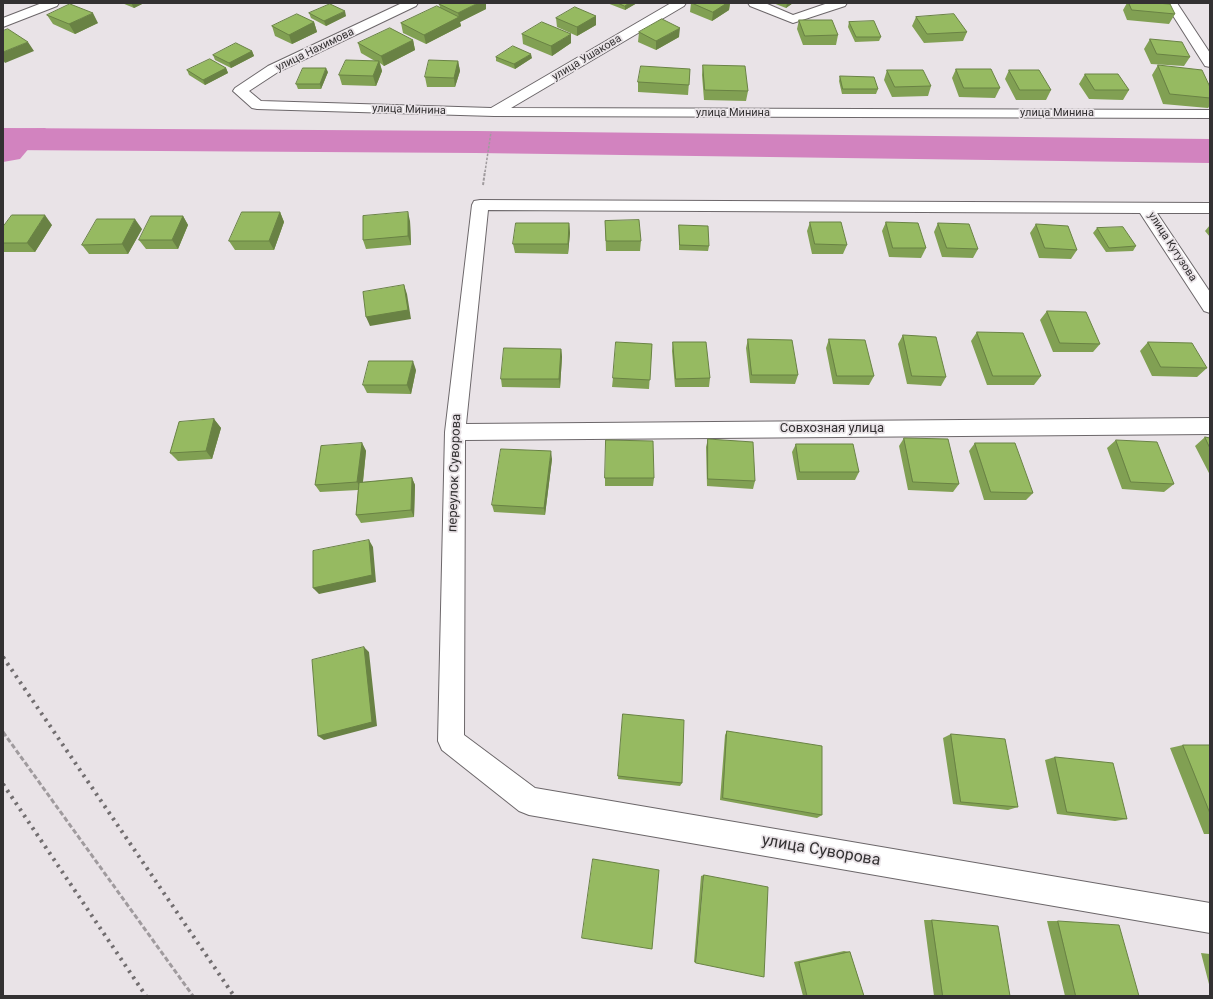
<!DOCTYPE html>
<html>
<head>
<meta charset="utf-8">
<style>
  body { margin:0 }
  #map { position:relative; width:1213px; height:999px; overflow:hidden; background:#e9e3e7; font-family:Roboto,sans-serif }
  canvas { display:block }
  .frame { position:absolute; inset:0; border:4px solid #333132; pointer-events:none }
</style>
</head>
<body>
<div id="map">
<canvas width="1213" height="999"></canvas>
<div class="frame"></div>
</div>
<script>
const g = document.querySelector('canvas').getContext('2d');
g.lineJoin = 'round';
function fillPath(path, color) {
  g.fillStyle = color;
  g.fill(path, 'evenodd');
}
function strokePath(path, color, width, dash) {
  g.strokeStyle = color;
  g.lineWidth = width;
  g.lineCap = dash ? 'butt' : 'round';
  g.setLineDash(dash || []);
  g.stroke(path);
}
function write(font, color, halo, rows, align = 'center') {
  g.font = font + ' Roboto,sans-serif';
  g.lineWidth = 3.5;
  g.setLineDash([]);
  g.textBaseline = 'middle';
  g.strokeStyle = halo;
  g.fillStyle = color;
  for (const [text, x, y, turn = 0] of rows) {
    g.save();
    g.translate(x, y);
    g.rotate((+turn || 0) * Math.PI / 180);
    g.textAlign = isNaN(turn) ? turn : align;
    if (halo) g.strokeText(text, 0, 0);
    g.fillText(text, 0, 0);
    g.restore();
  }
}
const water = new Path2D(`
  M46 128 20 159 3 162V129Z`);
const river = new Path2D(`
  M3 128 476 131 1210 139V163L476 153 3 150Z`);
const pathFar2 = new Path2D(`
  M485 172 491 132`);
const pathFar1 = new Path2D(`
  M483 185 485 171`);
const path = new Path2D(`
  M3 732 193 996`);
const street = new Path2D(`
  M42 3H59L57 6 3 27V18Z
  M402 3H418L416 6 278 72 249 91 261 101 491 108 671 3H686L684 6 511 108 1210 110V118L494 116 257 109 252 108 233 91 235 88 268 66Z
  M748 3H765L793 15 828 3H847L845 6 793 23 750 6Z
  M1165 3H1177L1210 53V67L1205 66Z
  M480 200 1210 203V213H1157L1210 292V313L1204 311 1140 213 488 210 466 424 1210 418V434L465 440 464 735 535 788 1210 903V933L529 815 519 811 442 750 438 741 445 432 472 205 474 201Z`);
const rail = new Path2D(`
  M3 657 234 996
  M3 784 146 996`);
const wall = new Path2D(`
  M122 3H144L134 8Z
  M607 3H637L625 10Z
  M691 3H730L729 10 712 21 690 12Z
  M773 3H793L786 8Z
  M1127 3H1155L1175 14 1169 24 1127 20 1123 10Z
  M439 4 486 9 460 22 461 26 426 44 403 33 401 23 440 7Z
  M309 13 346 16 326 26 311 18Z
  M47 15 98 23 75 34 53 24Z
  M596 16V25L577 36 557 27 556 18Z
  M916 17 967 32 963 41 924 43 912 26Z
  M799 20 838 35 836 45H803L797 29Z
  M314 22 317 32 292 44 275 36 272 26Z
  M849 22 881 37 879 41 855 42 848 27Z
  M639 32 679 37 656 50 638 42Z
  M522 34 571 43 552 56 523 44Z
  M1150 39 1190 57 1184 66 1151 64 1144 49Z
  M413 40 415 50 384 66 380 63 382 71 376 86 342 85 339 75 375 61 361 53 358 43Z
  M252 51 254 56 231 68 215 60 213 55Z
  M496 57 532 58 515 69 496 61Z
  M458 61 460 71 455 87H427L425 77Z
  M703 65 748 91 746 101 704 100 702 75Z
  M1158 65 1210 87V106L1208 108 1163 104 1152 75Z
  M226 68 228 73 205 85 189 75 187 70Z
  M690 69 688 95 638 92V82Z
  M956 69 1000 88 995 98 959 97 952 78Z
  M887 70 931 86 928 96 892 97 884 80Z
  M1009 70 1051 90 1046 100H1016L1005 79Z
  M328 72 321 89H298L296 84Z
  M1085 74 1129 90 1123 100 1089 99 1079 84Z
  M840 76 878 89 876 94H842L839 81Z
  M280 212 284 222 274 250H235L229 241Z
  M183 216 188 225 178 249H146L139 240Z
  M410 221 411 245 366 249 363 240Z
  M605 221 641 241 640 251H606Z
  M810 222 847 245 843 254H812L807 231Z
  M886 222 926 248 921 258 889 257 882 231Z
  M569 223 570 233 568 254 515 253 513 244Z
  M938 223 978 249 973 258 942 257 934 232Z
  M1036 224 1077 250 1071 259 1039 258 1030 233Z
  M52 225 35 252H3V227Z
  M679 225 709 246 708 251 679 250Z
  M1210 225V237L1205 231Z
  M1097 228 1136 246 1133 251 1106 252 1093 233Z
  M142 229 128 254H89L82 245Z
  M1047 311 1100 344 1093 352H1053L1040 320Z
  M977 332 1041 376 1034 385H987L971 341Z
  M903 335 946 377 941 386 907 384 898 344Z
  M748 339 798 375 795 384 750 383 746 348Z
  M829 339 874 376 869 385 833 384 826 348Z
  M673 342 710 378 709 387H675L672 351Z
  M1148 342 1207 368 1197 377 1152 376 1140 351Z
  M652 344 649 389 612 387 613 378Z
  M561 349 562 357 560 388 502 387 501 379Z
  M416 370 411 394 367 393 363 385Z
  M214 419 221 428 212 459 178 461 170 453Z
  M1205 437 1210 438V475L1195 446Z
  M904 438 959 484 953 492 908 490 899 446Z
  M708 439 755 481 753 489 707 486 706 447Z
  M1116 440 1174 484 1164 492 1122 489 1107 448Z
  M362 443 366 451 363 482 412 478 415 485 414 517 361 523 356 515 358 490 320 492 315 485Z
  M975 443 1033 493 1026 500H984L969 451Z
  M796 444 859 472 855 480H797L792 452Z
  M552 459 545 515 494 512 492 505Z
  M605 478H654L653 486H605Z
  M623 714 682 783 680 786 618 779Z
  M727 731 822 815 817 818 720 800 725 735Z
  M951 734 1018 807 1008 810 953 804 943 738Z
  M1183 745H1210V834H1204L1170 748Z
  M1055 757 1127 819 1115 821 1057 814 1045 760Z
  M704 875 696 963 694 962 701 876Z
  M924 920H932L1010 996H934Z
  M1047 921H1058L1139 996H1065Z
  M844 951 850 952 864 996H803L794 962Z
  M1201 953 1210 954V988Z`);
const shadedWall = new Path2D(`
  M131 3H144L134 8Z
  M478 3H486V9L460 22 461 26 426 44 424 35 459 17 458 13Z
  M629 3H637L625 10V6Z
  M727 3H730L729 10 712 21 713 12Z
  M787 3H793L786 8Z
  M345 11 346 16 326 26 324 21Z
  M93 13 98 23 75 34 69 24Z
  M596 16V25L577 36V27Z
  M314 22 317 32 292 44 289 35Z
  M680 28 679 37 656 50V41Z
  M571 34V43L552 56 551 46Z
  M413 40 415 50 384 66 381 56Z
  M28 42 34 51 5 63 3 60V52Z
  M252 51 254 56 231 68 229 63Z
  M531 54 532 58 515 69 514 64Z
  M379 61 382 71 376 86 373 76Z
  M458 61 460 71 455 87 454 78Z
  M226 68 228 73 205 85 203 80Z
  M326 68 328 72 321 89 320 84Z
  M280 212 284 222 274 250 269 241Z
  M408 212 410 221 411 245 408 236Z
  M45 215 52 225 35 252 27 243Z
  M183 216 188 225 178 249 172 240Z
  M135 219 142 229 128 254 122 244Z
  M569 223 570 233 568 254V244Z
  M404 285 407 294 411 319 370 326 366 317Z
  M561 349 562 357 560 388 559 379Z
  M413 361 416 370 411 394 407 385Z
  M214 419 221 428 212 459 206 451Z
  M362 443 366 451 362 490 357 482Z
  M551 451 552 459 545 515 544 508Z
  M412 478 415 485 414 517 411 510Z
  M369 540 373 547 376 582 319 594 313 588Z
  M364 647 369 652 377 726 324 740 318 736Z`);
const building = new Path2D(`
  M440 3H478L458 13 439 4Z
  M618 3H629L625 6Z
  M692 3H727L713 12Z
  M1129 3H1155L1170 4 1175 14 1132 10Z
  M70 4 93 13 69 24 47 15Z
  M330 4 345 11 324 21 309 13Z
  M437 6 459 17 424 35 401 23Z
  M575 7 596 16 577 27 556 18Z
  M297 14 314 22 289 35 272 26Z
  M954 14 967 32 927 34 916 17Z
  M662 19 680 28 656 41 639 32Z
  M799 20H832L838 35 805 36Z
  M874 21 881 37H856L849 22Z
  M542 22 571 34 551 46 522 34Z
  M390 28 413 40 381 56 358 43Z
  M8 29 28 42 3 52V31Z
  M1150 39 1182 42 1190 57 1157 54Z
  M236 43 252 51 229 63 213 55Z
  M513 46 531 54 514 64 496 57Z
  M210 59 226 68 203 80 187 70Z
  M346 60 379 61 373 76 339 75Z
  M429 60 458 61 454 78 425 77Z
  M703 65 745 66 748 91 705 90Z
  M1158 65 1202 70 1210 87V98L1170 94Z
  M641 66 690 69 689 85 638 82Z
  M303 68H326L320 84H296Z
  M956 69H991L1000 88H964Z
  M887 70H923L931 86 895 87Z
  M1009 70H1039L1051 90H1020Z
  M1085 74H1118L1129 90H1095Z
  M840 76 874 77 878 89H843Z
  M242 212H280L269 241H229Z
  M408 212V236L363 240V216Z
  M12 215H45L27 243H3V227Z
  M151 216H183L172 240H139Z
  M97 219H135L122 244 82 245Z
  M639 220 641 241H606L605 221Z
  M810 222H841L847 245 815 244Z
  M886 222 918 223 926 248H893Z
  M516 223H569L568 244H513Z
  M938 223 969 224 978 249 947 248Z
  M1036 224 1068 226 1077 250 1045 248Z
  M679 225 708 226 709 246 680 245Z
  M1123 227 1136 246 1109 248 1097 228Z
  M404 285 408 310 366 317 363 292Z
  M1047 311 1086 312 1100 344 1060 343Z
  M977 332 1023 333 1041 376H993Z
  M903 335 936 337 946 377 912 376Z
  M748 339 792 340 798 375H752Z
  M829 339 865 340 874 376H837Z
  M616 342 652 344 650 380 613 378Z
  M673 342H706L710 378 676 379Z
  M1148 342 1192 343 1207 368 1161 367Z
  M504 348 561 349 559 379H501Z
  M369 361H413L407 385H363Z
  M214 419 206 451 170 453 179 422Z
  M1205 437 1210 438V448Z
  M904 438 948 439 959 484 913 482Z
  M708 439 753 442 755 481 708 479Z
  M606 440 653 441 654 478H605Z
  M1116 440 1157 442 1174 484 1131 482Z
  M362 443 357 482 315 485 321 446Z
  M975 443H1015L1033 493 991 492Z
  M796 444H853L859 472H800Z
  M501 449 551 451 544 508 492 505Z
  M412 478 411 510 356 515 359 483Z
  M369 540 372 575 313 588V551Z
  M364 647 372 722 318 736 312 660Z
  M623 714 684 720 682 783 618 776Z
  M727 731 822 746V815L723 798Z
  M951 734 1005 739 1018 807 961 802Z
  M1183 745H1210V813Z
  M1055 757 1113 763 1127 819 1067 812Z
  M593 859 659 870 652 949 582 938Z
  M704 875 768 887 764 977 696 963Z
  M932 920 998 926 1010 996H943Z
  M1058 921 1119 925 1139 996H1076Z
  M850 952 864 996H807L799 963Z`);
const farStreetnames = [
  ["улица Нахимова",315,50,-26],
  ["улица Ушакова",587,58,-31],
  ["улица Минина",409,110,2],
  ["улица Минина",733,113],
  ["улица Минина",1057,113],
  ["улица Кутузова",1172,247,57]
];
const streetNames = [
  ["Совхозная улица",832,429],
  ["переулок Суворова",455,473,-88]
];
const nearStreetnames = [
  ["улица Суворова",821,851,10]
];
fillPath(water, '#d283bf');
fillPath(river, '#d283bf');
strokePath(street, '#6c676a', 2);
strokePath(pathFar2, '#a09b9e', 1.5, [2.5, 1.5]);
strokePath(pathFar1, '#a09b9e', 2, [3, 1.5]);
strokePath(path, '#a09b9e', 3, [5, 2.5]);
fillPath(street, '#fff');
strokePath(rail, '#726e70', 4, [2.5, 5]);
fillPath(wall, '#81a053');
fillPath(shadedWall, '#698244');
fillPath(building, '#96ba61');
strokePath(building, '#698244', 1);
write('11px', '#333132', '#e9e3e7', farStreetnames);
write('13px', '#333132', '#e9e3e7', streetNames);
write('16px', '#333132', '#e9e3e7', nearStreetnames);
</script>
</body>
</html>
